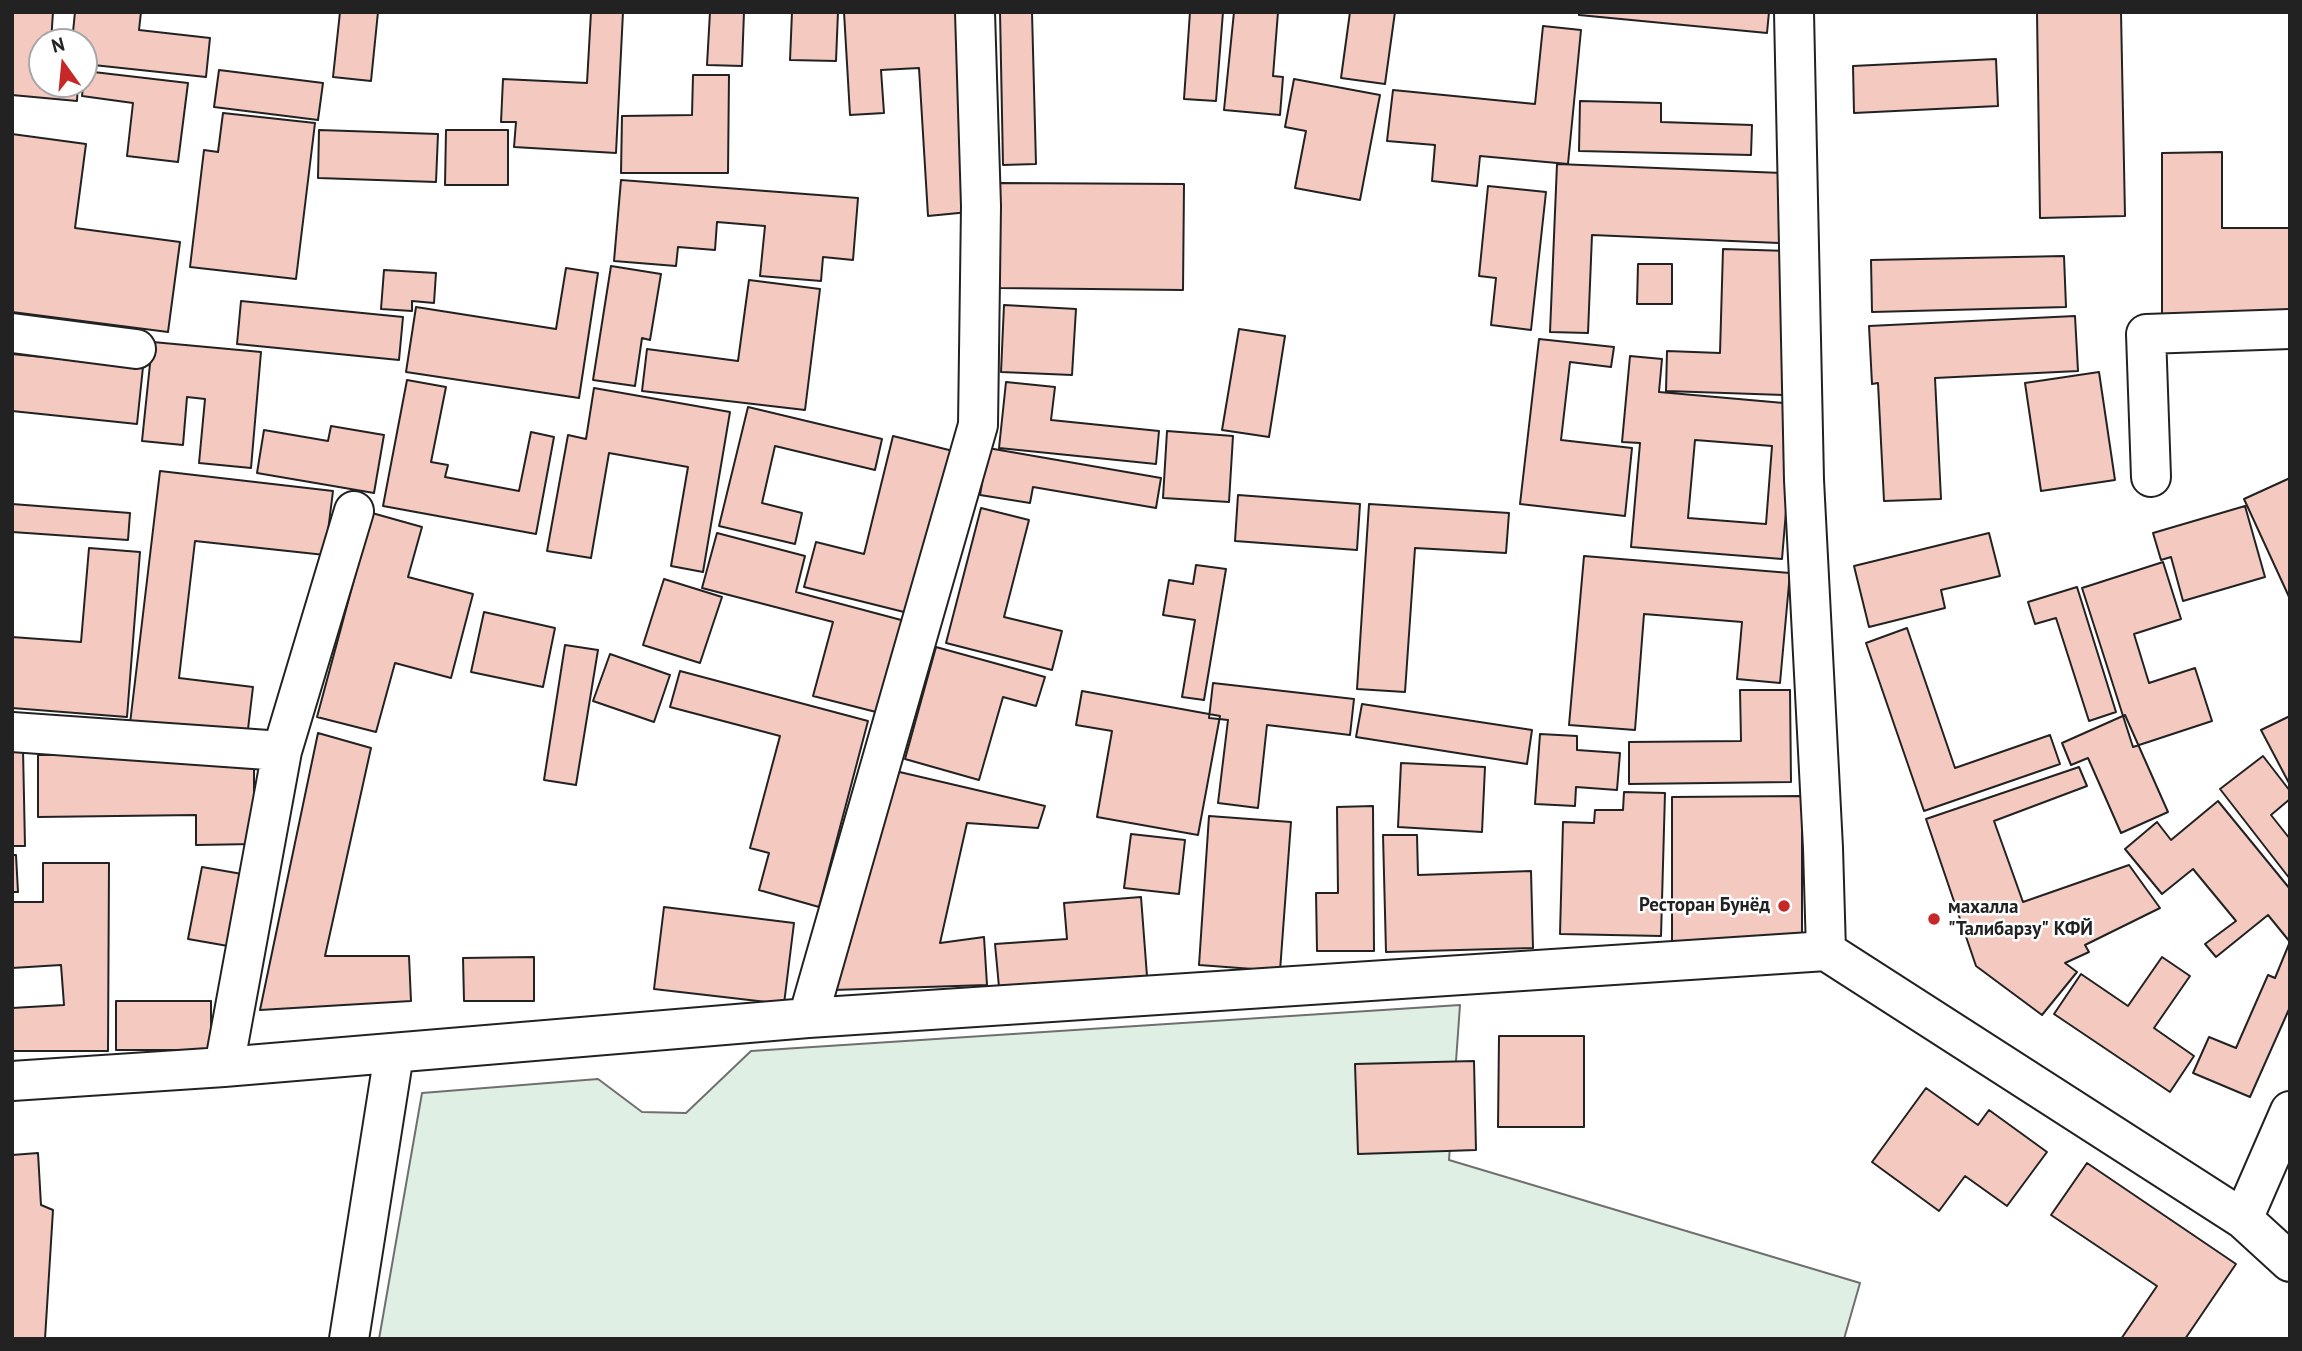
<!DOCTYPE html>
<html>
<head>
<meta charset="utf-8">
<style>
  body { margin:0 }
  #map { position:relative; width:2302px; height:1351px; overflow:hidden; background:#fff; font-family:"PT Sans",sans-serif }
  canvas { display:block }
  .frame { position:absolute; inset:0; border:14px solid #222; pointer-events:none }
  .north { position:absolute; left:28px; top:28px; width:70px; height:70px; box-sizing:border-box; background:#fff; border:2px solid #a7a7a7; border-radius:50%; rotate:345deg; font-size:19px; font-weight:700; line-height:28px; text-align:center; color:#222 }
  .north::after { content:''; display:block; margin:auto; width:24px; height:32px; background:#c62828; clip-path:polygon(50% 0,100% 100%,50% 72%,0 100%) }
</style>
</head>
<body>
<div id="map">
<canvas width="2302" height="1351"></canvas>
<div class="frame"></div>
<div class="north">N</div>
</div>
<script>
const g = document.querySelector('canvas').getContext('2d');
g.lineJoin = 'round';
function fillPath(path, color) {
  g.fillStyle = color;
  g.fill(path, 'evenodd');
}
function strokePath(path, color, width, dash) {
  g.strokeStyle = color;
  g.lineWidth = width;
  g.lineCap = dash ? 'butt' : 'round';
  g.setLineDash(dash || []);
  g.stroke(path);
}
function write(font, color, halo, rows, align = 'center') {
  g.font = font + ' "PT Sans",sans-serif';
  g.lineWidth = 5;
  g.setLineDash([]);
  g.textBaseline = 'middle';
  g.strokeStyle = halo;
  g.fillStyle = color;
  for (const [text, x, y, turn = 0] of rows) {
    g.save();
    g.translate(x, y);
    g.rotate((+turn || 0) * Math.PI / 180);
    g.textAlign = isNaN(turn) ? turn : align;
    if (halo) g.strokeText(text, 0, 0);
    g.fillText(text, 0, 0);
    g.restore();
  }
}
const green = new Path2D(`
  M1460 1005 1449 1160 1860 1283 1844 1339H379L422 1093 598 1079 642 1112 686 1113 751 1051Z`);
const building = new Path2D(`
  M12 12H53L51 42H42V84H78L77 101 12 95Z
  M75 12H141L139 30 210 38 206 77 84 64V42H72Z
  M340 12H378L371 81 333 77Z
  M591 12H623L616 153 514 147 516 122H501L503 79 587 83Z
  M710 12H744L742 66 707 65Z
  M792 12H838L836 61 790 60Z
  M844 12H957L969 212 928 216 919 68 881 70 884 113 850 115Z
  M1000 12H1032L1036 164 1003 165Z
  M1190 12H1223L1216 101 1184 99Z
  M1234 12H1278L1273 76 1283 77 1280 115 1224 110Z
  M1350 12H1395L1385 84 1341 78Z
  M1579 12H1769L1767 33 1579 15Z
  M2037 12H2121L2125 216 2040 218Z
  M1543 26 1581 30 1568 164 1480 156 1477 186 1432 181 1435 145 1387 141 1393 90 1535 104Z
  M1996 59 1998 106 1854 113 1853 66Z
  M219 70 323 83 318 120 214 107Z
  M85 71 188 83 178 162 127 156 133 103 82 96Z
  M693 75H729L728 173H621L622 116 692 115Z
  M1294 79 1380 95 1360 200 1295 188 1306 131 1285 127Z
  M1580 101 1661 103V122L1752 125 1751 155 1579 151Z
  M223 113 315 123 296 279 190 267 204 150 218 152Z
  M319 130 438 134 436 182 318 178Z
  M446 130H508V185H445Z
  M12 134 86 144 75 228 180 242 168 332 12 312Z
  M2222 152V228H2290V321H2162V153Z
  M1557 164 1782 173 1779 243 1592 235 1588 333 1550 332Z
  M621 180 858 198 853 260 823 257 821 281 760 276 765 226 717 222 715 250 678 247 676 266 614 261Z
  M1000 183 1184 184 1183 290 998 288Z
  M1488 186 1546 192 1531 330 1491 325 1496 278 1479 276Z
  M1723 249 1789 251 1784 395 1666 391 1667 351 1720 353Z
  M2064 256 2066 307 1872 312 1871 260Z
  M1638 264H1672V304H1637Z
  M611 266 661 274 650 340 642 338 635 386 593 380Z
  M566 268 598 273 579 398 406 372 416 307 556 329Z
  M384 270 436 273 434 303 412 301V311L381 309Z
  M749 280 820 289 805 410 642 391 647 349 738 361Z
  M241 301 403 317 399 360 237 344Z
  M1004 305 1076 309 1072 375 1001 372Z
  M2075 316 2078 371 1935 378 1941 499 1884 501 1878 383 1872 384 1869 326Z
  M1239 329 1285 336 1269 437 1222 430Z
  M1539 339 1614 347 1611 367 1570 362 1561 440 1632 448 1625 516 1520 504Z
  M142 341 261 352 251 468 199 463 205 399 187 397 183 445 142 441 150 364H140Z
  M12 354 143 367 137 424 12 411Z
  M1630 356 1662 359 1659 392 1795 404 1782 559 1631 547 1640 443 1622 442Z
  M2099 372 2115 480 2041 491 2025 383Z
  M407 380 446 387 431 462 448 465 445 477 519 491 531 432 554 437 536 534 383 506Z
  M1006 382 1055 387 1051 420 1159 431 1156 464 999 448Z
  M594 388 730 412 703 572 671 566 688 467 609 453 591 558 547 551 568 435 586 439Z
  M748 407 882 439 875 470 775 446 762 503 802 513 795 544 719 526Z
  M331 426 384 435 374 493 257 473 264 430 328 441Z
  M1167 431 1233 436 1229 502 1163 498Z
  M893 436 953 451 912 614 804 587 816 542 864 554Z
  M1695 440 1772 446 1766 524 1688 518Z
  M988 448 1161 478 1156 508 1033 487 1030 503 980 495Z
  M160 471 333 491 325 555 195 541 179 678 253 687 246 746 129 732Z
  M2290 478V599L2244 499Z
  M1238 495 1360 504 1357 550 1235 541Z
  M12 504 130 513 128 540 12 532Z
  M1369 504 1509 513 1506 553 1415 548 1405 692 1357 689Z
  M2245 506 2265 577 2183 601 2171 557 2161 560 2153 533Z
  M981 508 1029 520 1004 617 1062 631 1052 670 946 643Z
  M372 513 422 527 408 577 473 594 451 678 395 663 376 732 317 717Z
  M717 533 805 556 796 592 905 621 880 713 813 696 833 622 702 588Z
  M1989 533 2000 576 1941 590 1945 608 1869 627 1854 566Z
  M89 548 140 552 127 717 12 708V637L81 642Z
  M1584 556 1790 573 1780 683 1737 679 1742 622 1644 614 1635 730 1569 725Z
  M2163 562 2181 619 2134 634 2149 683 2195 668 2212 721 2133 747 2082 588Z
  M1196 565 1226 569 1204 700 1182 697 1195 620 1163 615 1169 580 1193 584Z
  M664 579 722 597 700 663 643 645Z
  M2077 587 2116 712 2089 721 2056 618 2035 624 2028 602Z
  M484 612 555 628 543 687 471 672Z
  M1907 628 1955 768 2050 735 2060 764 1924 811 1866 643Z
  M565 645 598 650 576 785 544 780Z
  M936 647 1045 677 1036 706 1003 697 979 780 905 759Z
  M610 654 670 675 654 722 593 701Z
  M680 671 868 721 819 907 759 890 769 853 750 848 780 736 670 707Z
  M1213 683 1354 699 1350 735 1267 725 1258 808 1218 803 1228 720 1209 718Z
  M1740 690H1790L1791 782 1629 784V742L1741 741Z
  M1082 691 1220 716 1198 835 1097 817 1112 731 1076 725Z
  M1362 704 1532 730 1527 764 1356 737Z
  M2125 715 2168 812 2121 833 2088 758 2071 765 2062 743Z
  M2290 716V785L2261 730Z
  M318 733 371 748 325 956H409L411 1001 260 1010Z
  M1540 734 1577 736V750L1620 753 1617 790 1576 787 1575 806 1535 804Z
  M12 749H23L25 846H12Z
  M254 754V844L196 845V815L38 817V755Z
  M2263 756 2290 791V799L2271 815 2290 839V879L2220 789Z
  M1401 763 1485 767 1482 832 1398 827Z
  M2079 767 2087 786 1994 821 2023 902 2129 865 2160 908 2085 945 2089 952 2065 963 2077 972 2042 1015 1976 966 1926 819Z
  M891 770 1045 806 1038 828 967 823 940 943 984 937 987 985 833 990Z
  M1624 792 1665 793 1661 936 1560 934 1563 822 1594 823 1595 810H1623Z
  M1802 796V947L1672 948V797Z
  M2218 801 2290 889V942L2268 915 2216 957 2205 944 2236 921 2193 869 2162 894 2125 849 2157 822 2171 840Z
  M1373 806 1374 951H1317L1316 893H1338L1337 807Z
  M1209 816 1291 822 1280 971 1199 965Z
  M1131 834 1185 840 1179 894 1124 888Z
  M1383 835H1417L1418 875 1531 871 1533 948 1386 952Z
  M12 855H16L18 892H12Z
  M43 863H109L108 1051H12V902H43Z
  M202 867 242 874 228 946 188 939Z
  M1141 897 1147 976 999 987 995 944 1067 939 1064 903Z
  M664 907 794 923 784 1004 654 989Z
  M2289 944 2290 1007 2250 1097 2193 1073 2209 1037 2236 1048 2268 975 2275 978Z
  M534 957V1001H464L463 958Z
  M2162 957 2190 976 2154 1028 2194 1056 2170 1092 2054 1014 2081 974 2128 1006Z
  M61 965 64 1005 12 1008V968Z
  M116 1001H211V1050H116Z
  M1499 1036H1584V1127H1498Z
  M1474 1061 1476 1150 1358 1154 1355 1064Z
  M1926 1088 1978 1125 1989 1110 2047 1152 2007 1206 1965 1176 1939 1211 1872 1162Z
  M38 1153 41 1205 53 1210 45 1339H12V1155Z
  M2087 1163 2236 1264 2185 1339H2121L2157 1286 2051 1215Z`);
const minor = new Path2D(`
  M1794 12 1804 480 1823 848 1826 951
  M12 333 136 349
  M2151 477 2146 334 2290 329
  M12 732 282 751 224 1067
  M282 751 354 511
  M808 1018 978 425 981 206 975 12
  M12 1081 224 1067 808 1018 1826 951 2243 1219 2290 1262
  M2243 1219 2290 1111
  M349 1339 394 1054`);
const markers = [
  [1784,906,7,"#c62828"],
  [1934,919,7,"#c62828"]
];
const poiNames = [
  ["Ресторан Бунёд",1770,906],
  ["махалла",1948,908,"left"],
  ["\"Талибарзу\" КФЙ",1948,930,"left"]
];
fillPath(green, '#e0efe3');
strokePath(green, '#6f6f6f', 2);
fillPath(building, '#f3c9c0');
strokePath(building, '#222', 2);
strokePath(minor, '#222', 42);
strokePath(minor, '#fff', 38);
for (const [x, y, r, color] of markers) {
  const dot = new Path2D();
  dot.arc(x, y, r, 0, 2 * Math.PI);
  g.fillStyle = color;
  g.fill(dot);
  strokePath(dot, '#fff', 2.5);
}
write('bold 19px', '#222', '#fff', poiNames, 'right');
</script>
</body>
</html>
